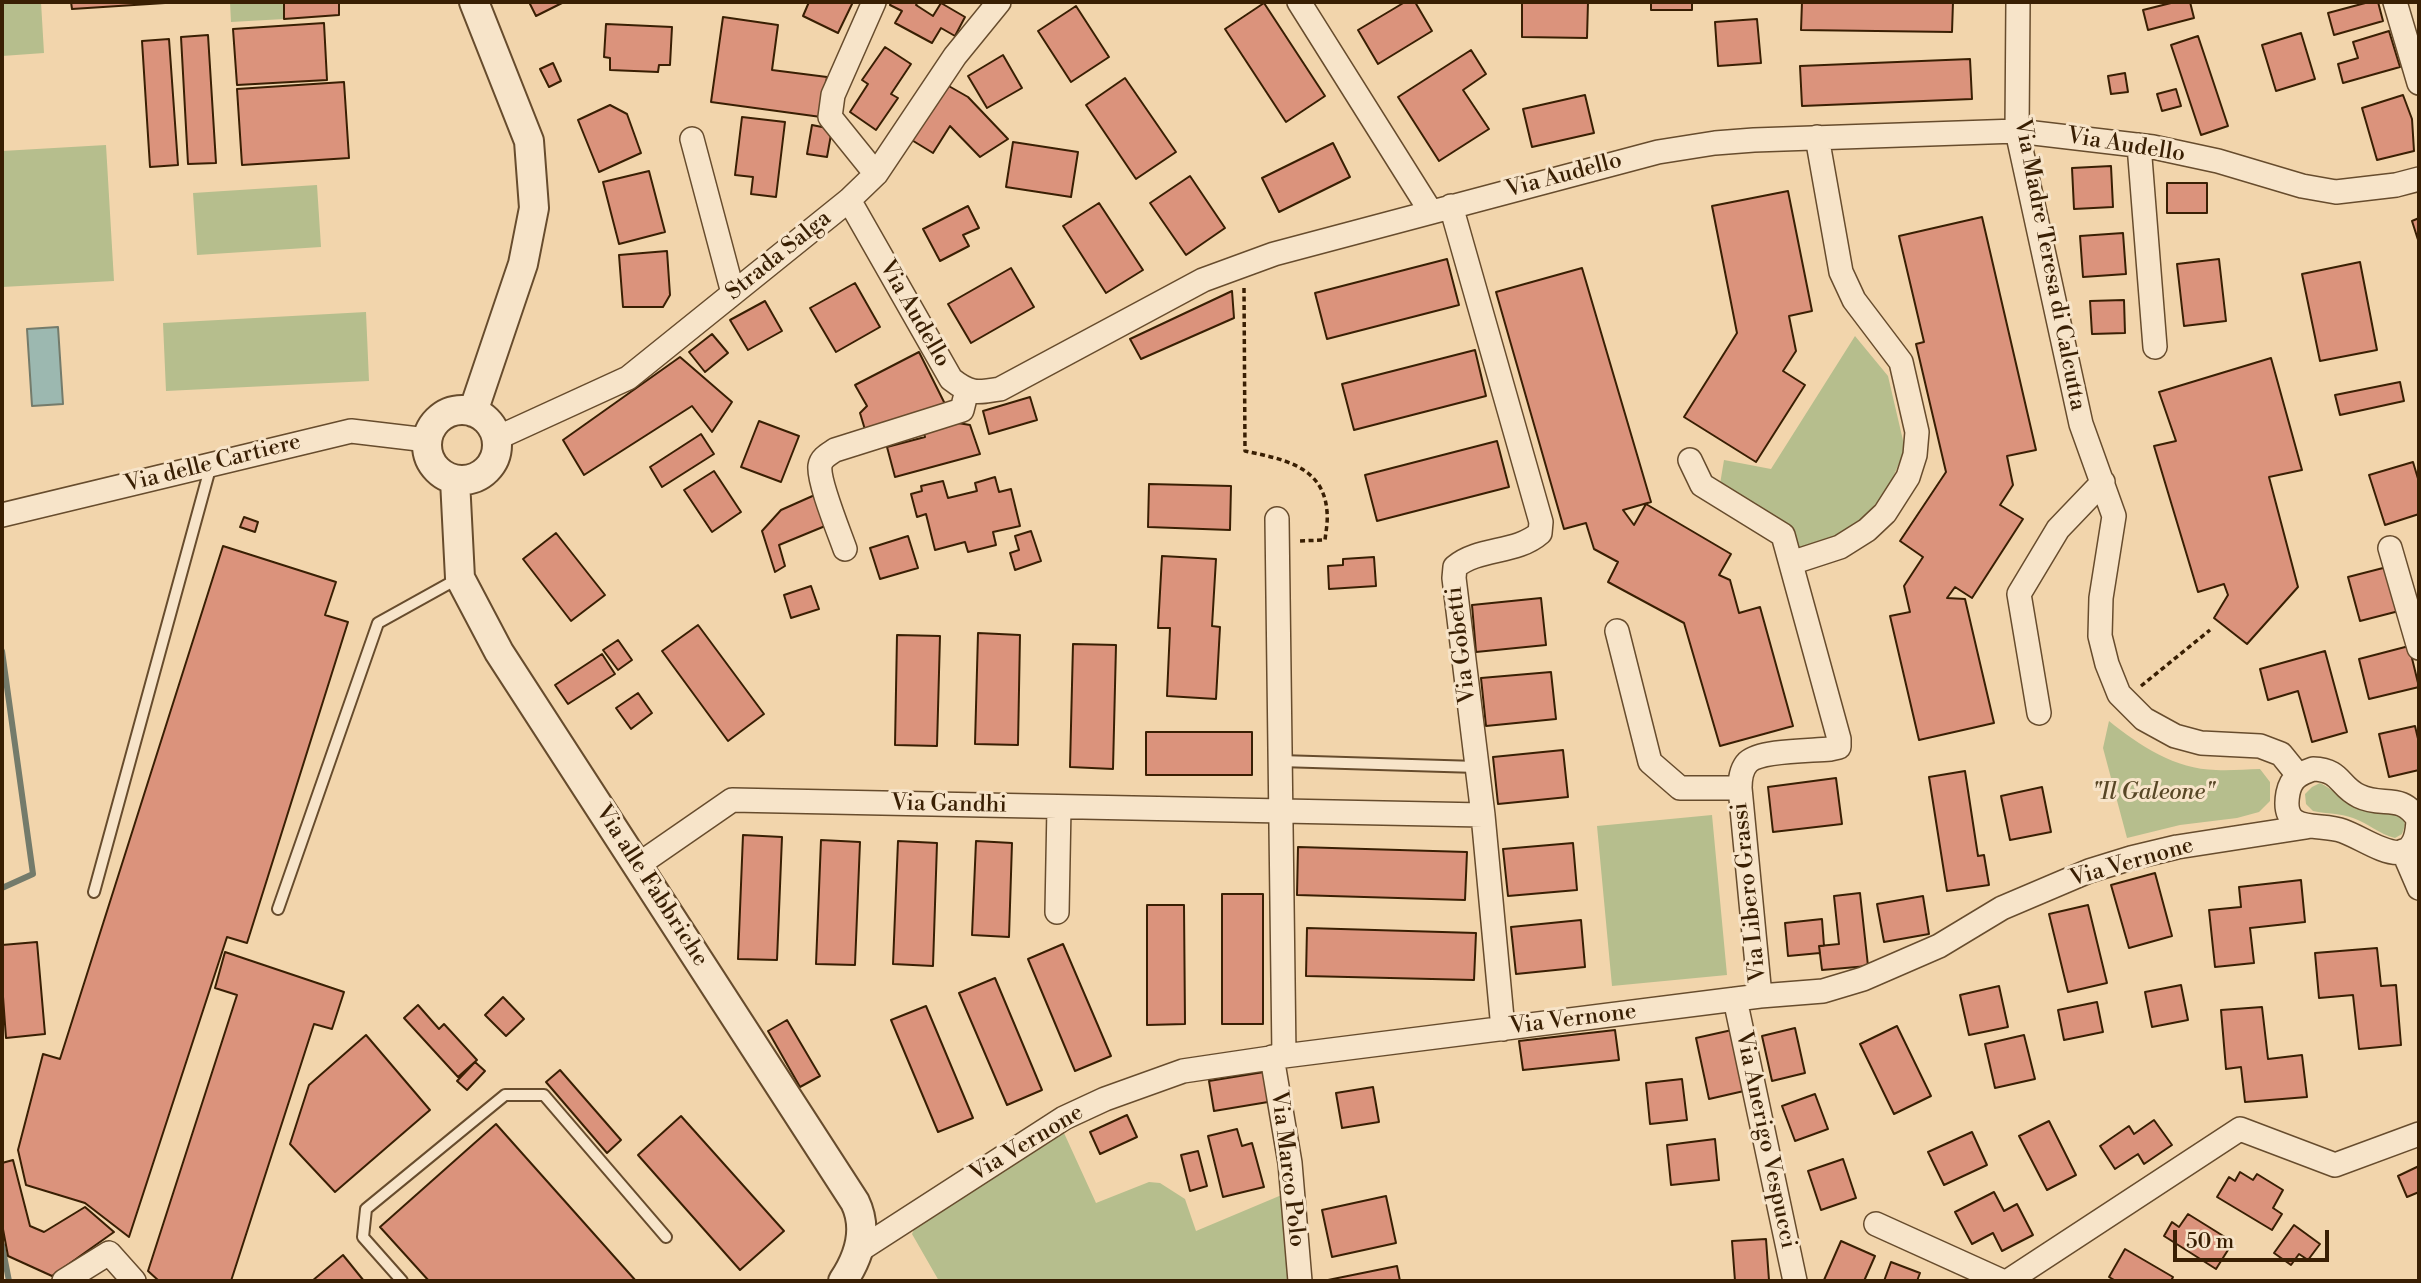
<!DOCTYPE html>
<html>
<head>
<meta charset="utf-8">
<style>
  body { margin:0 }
  #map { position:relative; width:2421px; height:1283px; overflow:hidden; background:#f2d5ac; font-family:"Libre Bodoni",serif }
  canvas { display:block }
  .frame { position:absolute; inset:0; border:4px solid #391f03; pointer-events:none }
  .scale { position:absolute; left:2173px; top:1230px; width:156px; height:32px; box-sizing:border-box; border:4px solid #391f03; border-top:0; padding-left:9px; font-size:21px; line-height:24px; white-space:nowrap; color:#391f03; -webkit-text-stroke:5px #f7e4c9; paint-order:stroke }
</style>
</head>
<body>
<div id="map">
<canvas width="2421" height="1283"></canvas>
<div class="frame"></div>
<div class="scale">50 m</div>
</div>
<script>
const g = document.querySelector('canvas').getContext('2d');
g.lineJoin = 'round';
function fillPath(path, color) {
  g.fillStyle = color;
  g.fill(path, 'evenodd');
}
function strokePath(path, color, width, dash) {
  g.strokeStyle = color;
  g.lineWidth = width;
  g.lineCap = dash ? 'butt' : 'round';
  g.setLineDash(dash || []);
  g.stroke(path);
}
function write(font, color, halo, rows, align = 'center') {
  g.font = font + ' "Libre Bodoni",serif';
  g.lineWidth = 6;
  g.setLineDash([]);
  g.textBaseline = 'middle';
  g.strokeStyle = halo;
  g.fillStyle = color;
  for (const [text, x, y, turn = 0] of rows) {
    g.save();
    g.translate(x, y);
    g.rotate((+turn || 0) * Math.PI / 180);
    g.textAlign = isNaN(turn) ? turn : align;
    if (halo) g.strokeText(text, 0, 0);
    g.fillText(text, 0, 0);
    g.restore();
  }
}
const green = new Path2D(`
  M2 2H41L44 53 2 56Z
  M230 2H284V19L231 22Z
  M106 145 114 281 2 287V151Z
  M317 185 321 247 197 255 193 193Z
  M366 312 369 381 166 391 163 323Z
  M1855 336 1888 376 1905 449 1889 487 1865 517 1833 537 1798 549 1719 490 1724 460 1771 469Z
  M2109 721C2140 746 2175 769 2216 770 2231 771 2246 769 2260 769L2270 782V801L2259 812 2237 818 2180 825 2127 838 2103 748Z
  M2320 783C2333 789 2341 800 2353 806 2369 815 2387 810 2403 817L2405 825 2402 834 2395 838C2379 834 2368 823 2353 818 2340 813 2327 814 2313 811L2306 804 2305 794 2312 787Z
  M1712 815 1727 975 1612 986 1597 826Z
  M1064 1133 1096 1203 1149 1182 1160 1183 1185 1199 1196 1231 1284 1194 1288 1281H939L912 1234 916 1225Z`);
const water = new Path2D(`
  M58 327 63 404 32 406 27 329Z`);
const stream = new Path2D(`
  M2 651 33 874 2 888
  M2 1245 9 1281`);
const building = new Path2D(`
  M71 2H165V3L72 9Z
  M284 2H339V15L284 19Z
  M529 2H564L536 16Z
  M809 2H853L838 33 803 16Z
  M891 2H918L916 5 933 16 941 3 965 17 955 36 941 28 932 43 895 23 902 11 890 5Z
  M1405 2H1415L1432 31 1378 64 1358 30Z
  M1522 2H1588L1587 38 1522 37Z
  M1651 2H1692V10H1651Z
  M1802 2H1953L1952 32 1801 30Z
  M2175 2H2190L2194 18 2148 30 2143 10Z
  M2369 2H2378L2383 21 2334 35 2328 13Z
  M1264 3 1325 96 1286 122 1225 29Z
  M1076 6 1109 57 1071 82 1038 31Z
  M723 17 778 25 772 70 827 77 821 117 711 102Z
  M1757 19 1761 63 1718 66 1715 22Z
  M324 23 327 80 237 85 233 29Z
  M606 24 672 27 670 65H659L658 72 610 70V58L604 57Z
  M2389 31 2400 67 2343 83 2338 64 2358 58 2353 42Z
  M2301 33 2315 79 2276 91 2262 45Z
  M208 35 216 163 188 164 181 37Z
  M2198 36 2228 126 2201 135 2171 45Z
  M169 39 178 165 150 167 142 41Z
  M885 47 911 64 891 94 898 98 876 130 850 112 868 84 862 80Z
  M1471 50 1486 74 1463 90 1489 129 1439 161 1398 97Z
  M1003 55 1022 88 987 108 968 76Z
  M1970 59 1972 99 1802 106 1800 66Z
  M553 63 561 81 549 87 540 69Z
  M2125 73 2128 92 2111 94 2108 76Z
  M1125 78 1176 152 1136 179 1086 105Z
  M344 82 349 158 242 165 237 89Z
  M947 85 968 97 1008 139 980 157 950 126 933 153 910 139Z
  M2176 89 2181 106 2162 111 2157 94Z
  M1585 95 1594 133 1532 147 1523 109Z
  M2403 95 2412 119 2414 151 2377 160 2362 108Z
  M610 105 627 114 641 153 599 172 578 120Z
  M742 117 785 122 776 197 751 194 753 177 735 175Z
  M812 125 832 129 827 157 807 154Z
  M1013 142 1078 152 1071 197 1006 187Z
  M1333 143 1350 177 1279 212 1262 178Z
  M2111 166 2113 207 2074 209 2072 168Z
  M649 171 665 232 619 244 603 182Z
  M1190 176 1225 228 1186 255 1150 203Z
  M2167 183H2207V213H2167Z
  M1788 191 1812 311 1789 316 1796 351 1783 371 1805 385 1756 462 1684 417 1737 333 1712 206Z
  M1099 203 1143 270 1106 293 1063 226Z
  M968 206 979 228 963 235 969 246 940 261 923 229Z
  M1982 217 2036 450 2007 456 2013 485 2000 505 2023 519 1972 598 1955 587 1947 598 1965 599 1994 723 1919 740 1890 616 1910 612 1904 586 1923 557 1900 541 1946 472 1916 344 1924 342 1899 236Z
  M2419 218V243L2412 221Z
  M2123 233 2126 274 2083 277 2080 236Z
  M667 251 670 295 663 307H623L619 255Z
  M1447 259 1459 305 1327 339 1315 293Z
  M2219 259 2226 321 2184 326 2177 264Z
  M2360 262 2377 350 2320 361 2302 274Z
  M1011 268 1034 307 971 343 948 304Z
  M1582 268 1651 502 1623 510 1634 525 1646 504 1731 554 1719 575 1730 580 1739 613 1760 607 1793 726 1720 746 1684 623 1608 582 1618 562 1594 549 1586 523 1564 529 1496 292Z
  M855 283 880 327 836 352 810 308Z
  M1232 291 1234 318 1141 359 1130 339Z
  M2124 300 2125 333 2092 334 2090 301Z
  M765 301 782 331 748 350 730 320Z
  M712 334 728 353 705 372 689 352Z
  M1475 350 1486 396 1354 430 1342 384Z
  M919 352 947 408 866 433 860 413 867 406 855 385Z
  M680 357 732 402 712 432 692 406 584 475 563 440Z
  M2271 358 2302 470 2269 477 2298 587 2247 644 2214 618 2228 595 2224 584 2198 592 2154 446 2176 441 2159 392Z
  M2400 382 2404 401 2340 415 2335 395Z
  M1030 397 1037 420 989 434 983 411Z
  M759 421 799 436 781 482 741 467Z
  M952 422 970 425 980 454 895 477 887 447 925 437 923 430Z
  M701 434 714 454 662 487 650 467Z
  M1497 441 1509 487 1377 521 1365 475Z
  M2413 462 2419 482V514L2385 525 2369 475Z
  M714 471 741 512 712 532 684 490Z
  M995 477 999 492 1011 489 1020 526 993 532 996 545 968 552 965 542 935 550 926 514 917 517 911 494 922 491 921 486 943 481 948 498 977 491 975 483Z
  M1149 484 1231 486 1230 530 1148 527Z
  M817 494 830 524 779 545 785 566 775 572 762 531 781 510Z
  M244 517 258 522 255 532 240 527Z
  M1031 531 1041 561 1015 570 1010 553 1019 550 1015 536Z
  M556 533 605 595 571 621 523 559Z
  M908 536 918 568 880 579 870 548Z
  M223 546 336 582 325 615 348 622 247 943 227 937 129 1237 85 1203 26 1185 18 1150 43 1054 60 1059Z
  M1162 556 1216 559 1212 626 1220 627 1216 699 1167 696 1170 628H1158Z
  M1374 557 1376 586 1329 589 1328 566 1343 565V559Z
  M2387 567 2399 611 2360 621 2348 577Z
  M811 586 819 609 791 618 784 595Z
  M1541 598 1546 645 1476 652 1472 605Z
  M698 625 764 714 728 741 662 651Z
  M978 633 1020 635 1018 745 975 744Z
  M897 635 940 636 937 746 895 745Z
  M618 640 632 660 618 670 603 650Z
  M1073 644 1116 645 1113 769 1070 767Z
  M2409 646 2419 687 2369 699 2359 659Z
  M2325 651 2347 732 2312 742 2298 691 2268 700 2260 669Z
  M602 654 615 674 568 704 555 685Z
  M1551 672 1556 719 1486 726 1481 678Z
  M638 693 652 713 631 729 616 708Z
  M2415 726 2419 743V770L2389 777 2379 734Z
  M1146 732H1252V775H1146Z
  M1563 750 1568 797 1498 804 1493 757Z
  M1965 771 1978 856 1984 855 1989 885 1947 891 1929 777Z
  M1836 778 1842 824 1773 832 1768 787Z
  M2042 787 2051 832 2010 840 2001 796Z
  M743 835 782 837 777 960 738 959Z
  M821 840 860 842 855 965 816 964Z
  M898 841 937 843 933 966 893 964Z
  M976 841 1012 843 1009 937 972 935Z
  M1573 843 1577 890 1508 896 1503 849Z
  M1298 847 1467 852 1465 900 1297 895Z
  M2155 873 2172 936 2129 948 2111 885Z
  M2301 880 2305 922 2250 928 2254 963 2215 967 2209 910 2241 907 2239 887Z
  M1860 893 1868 966 1822 970 1819 946 1839 944 1834 896Z
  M1222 894H1263V1024H1222Z
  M1923 896 1929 934 1884 942 1877 904Z
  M1147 905H1184L1185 1024 1147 1025Z
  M2088 905 2107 983 2068 992 2049 914Z
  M1822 919 1824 946H1819L1820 953 1788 956 1785 923Z
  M1581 920 1585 967 1516 974 1511 927Z
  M1307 928 1476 933 1474 980 1306 976Z
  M37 942 45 1034 6 1038 2 983V945Z
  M1063 944 1111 1056 1075 1071 1028 959Z
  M2377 948 2381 986 2396 985 2401 1045 2359 1049 2353 995 2319 998 2315 953Z
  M225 952 344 992 332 1029 314 1024 231 1281H159L148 1271 237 995 215 988Z
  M995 978 1042 1090 1007 1105 959 993Z
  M2181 985 2188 1020 2152 1027 2145 992Z
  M1999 986 2008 1027 1969 1035 1960 995Z
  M503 997 524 1019 506 1036 485 1015Z
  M2097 1002 2103 1032 2064 1040 2058 1010Z
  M418 1005 439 1029 444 1024 477 1060 458 1077 404 1018Z
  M926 1006 973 1118 938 1132 891 1020Z
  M2262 1007 2268 1059 2302 1055 2307 1097 2245 1102 2241 1067 2226 1069 2221 1010Z
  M787 1020 820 1076 800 1087 768 1031Z
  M1897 1026 1931 1096 1894 1114 1860 1044Z
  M1795 1028 1805 1073 1772 1081 1762 1036Z
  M1615 1030 1619 1060 1523 1070 1519 1041Z
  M1732 1030 1744 1091 1709 1099 1696 1038Z
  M366 1035 430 1110 335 1192 290 1144 309 1085Z
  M2024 1035 2035 1079 1995 1088 1985 1044Z
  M475 1062 485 1071 467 1090 457 1081Z
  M560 1070 621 1140 607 1153 546 1082Z
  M1264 1072 1268 1102 1214 1111 1209 1081Z
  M1682 1079 1687 1120 1650 1124 1646 1083Z
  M1373 1087 1379 1122 1342 1128 1336 1093Z
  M1815 1094 1828 1129 1795 1141 1782 1106Z
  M1127 1115 1137 1137 1100 1154 1090 1132Z
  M681 1116 784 1231 740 1270 638 1155Z
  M2154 1120 2172 1145 2144 1164 2138 1154 2115 1169 2100 1146 2129 1126 2134 1134Z
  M2049 1121 2076 1175 2047 1190 2019 1136Z
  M496 1124 636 1281H429L380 1227Z
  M1237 1129 1242 1146 1252 1143 1264 1187 1223 1197 1208 1136Z
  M1972 1132 1987 1165 1944 1185 1928 1152Z
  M1715 1139 1719 1180 1671 1185 1667 1145Z
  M1198 1151 1207 1186 1190 1191 1181 1155Z
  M1843 1159 1856 1198 1821 1210 1808 1171Z
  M13 1160 30 1226 44 1232 85 1207 114 1232 52 1276 8 1256 2 1224V1163Z
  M2419 1166V1192L2407 1197 2398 1176Z
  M2240 1172 2253 1180 2257 1174 2283 1190 2273 1208 2282 1214 2272 1230 2217 1197 2229 1177 2235 1181Z
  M1994 1192 2004 1211 2017 1204 2033 1235 2002 1251 1993 1233 1972 1244 1955 1212Z
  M1386 1196 1396 1243 1332 1257 1322 1210Z
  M2188 1214 2233 1242 2216 1269 2164 1236 2172 1222 2179 1227Z
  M2294 1225 2320 1244 2308 1260 2299 1254 2291 1265 2274 1253Z
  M1766 1239 1769 1280 1735 1281 1732 1241Z
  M1841 1241 1875 1256 1864 1281 1824 1280Z
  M2125 1249 2173 1277 2171 1281H2116L2109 1277Z
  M343 1255 364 1281H312Z
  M1891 1262 1920 1273 1917 1281H1884Z
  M1397 1266 1400 1281H1328V1280Z`);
const path = new Path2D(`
  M1244 288 1245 451C1281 459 1324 465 1327 512 1328 521 1326 531 1325 540L1297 541
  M2141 686 2210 630`);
const service = new Path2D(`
  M1280 761 1477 767
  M94 892 211 465
  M278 909 378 623 459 578
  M402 1281 363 1237 366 1209 505 1095H544L666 1237`);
const minor = new Path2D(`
  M874 2 833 95 830 117 876 174
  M1299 2 1431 212
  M2018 2 2017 131 2081 424 2114 516 2101 598 2100 636 2107 664 2119 694 2144 719 2175 736 2201 743 2260 746 2281 754 2298 775
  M2395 2 2419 83
  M692 139 733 293
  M2139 145 2155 347
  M849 200 951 379C970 394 976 393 1000 389L1203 280 1274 254 1658 152 1715 143 1754 140 2017 131 2153 147 2218 161 2302 186 2336 192 2396 185 2419 179
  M1451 206 1541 522 1540 533C1516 554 1479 547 1455 567L1454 578 1483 815 1503 1029
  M497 438 628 378 849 200 876 174 955 56 999 2
  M1690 460 1702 485 1783 535 1839 739V747L1830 749C1811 751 1761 750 1748 762 1741 769 1740 779 1740 788L1760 996
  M2 515 351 431 427 440
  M1277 519 1284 1056
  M2390 548 2419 648
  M845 549C839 532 818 481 820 466 821 458 829 454 835 450L962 410 967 390
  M1791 563 1840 547 1867 530 1885 513 1908 477 1915 455 1917 432 1901 362 1854 300 1841 272 1817 137
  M1617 631 1650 762 1680 788H1740
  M2039 713 2019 594 2058 529 2103 482
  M2313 769C2342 770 2338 786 2359 796 2383 808 2400 792 2418 819 2416 880 2371 841 2343 831 2319 822 2280 836 2288 793 2291 778 2299 774 2313 769Z
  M2403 851 2419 888
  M638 865 732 800 1483 815
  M1057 912 1059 807
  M1735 999 1795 1281
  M1272 1057 1290 1163 1300 1281
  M1876 1224 2002 1281
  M858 1251 1064 1118 1105 1099 1183 1071 1284 1056 1760 996 1823 991 1863 979 1939 946 2002 908 2089 871 2131 858 2177 847 2306 827
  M64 1281 109 1253 134 1281
  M2008 1281 2240 1129 2335 1165 2419 1134`);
const tertiary = new Path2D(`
  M427 445a35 35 0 1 1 70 0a35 35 0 1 1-70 0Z
  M473 412 523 264 534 208 529 141 474 2
  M455 480 460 578 499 652 855 1202C868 1229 859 1257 843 1281`);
const streetNames = [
  ["Via Audello",2126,146,9],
  ["Via Audello",1564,176,-15],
  ["Strada Salga",779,256,-39],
  ["Via Madre Teresa di Calcutta",2049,265,79],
  ["Via Audello",914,314,60],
  ["Via delle Cartiere",213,464,-14],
  ["Via Gobetti",1462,645,-97],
  ["Via Gandhi",949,805,1],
  ["Via Vernone",2132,863,-16],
  ["Via alle Fabbriche",651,886,57],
  ["Via Libero Grassi",1750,892,-96],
  ["Via Vernone",1573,1020,-7],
  ["Via Anerigo Vespucci",1765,1140,78],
  ["Via Vernone",1027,1144,-31],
  ["Via Marco Polo",1287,1169,83]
];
const parkNames = [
  ["\"Il Galeone\"",2153,793]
];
fillPath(green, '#b6be8d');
fillPath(water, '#9cb8b0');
strokePath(water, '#747b6b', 2);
strokePath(stream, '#747b6b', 6);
fillPath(building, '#db937c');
strokePath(building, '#391f03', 2);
strokePath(service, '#674c2d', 14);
strokePath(minor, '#674c2d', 26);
strokePath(tertiary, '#674c2d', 32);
strokePath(path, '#391f03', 3.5, [5, 3.5]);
strokePath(service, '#f7e4c9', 10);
strokePath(minor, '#f7e4c9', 23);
strokePath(tertiary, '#f7e4c9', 28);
write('23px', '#391f03', '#f7e4c9', streetNames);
write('italic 23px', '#584726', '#f7e4c9', parkNames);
</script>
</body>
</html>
